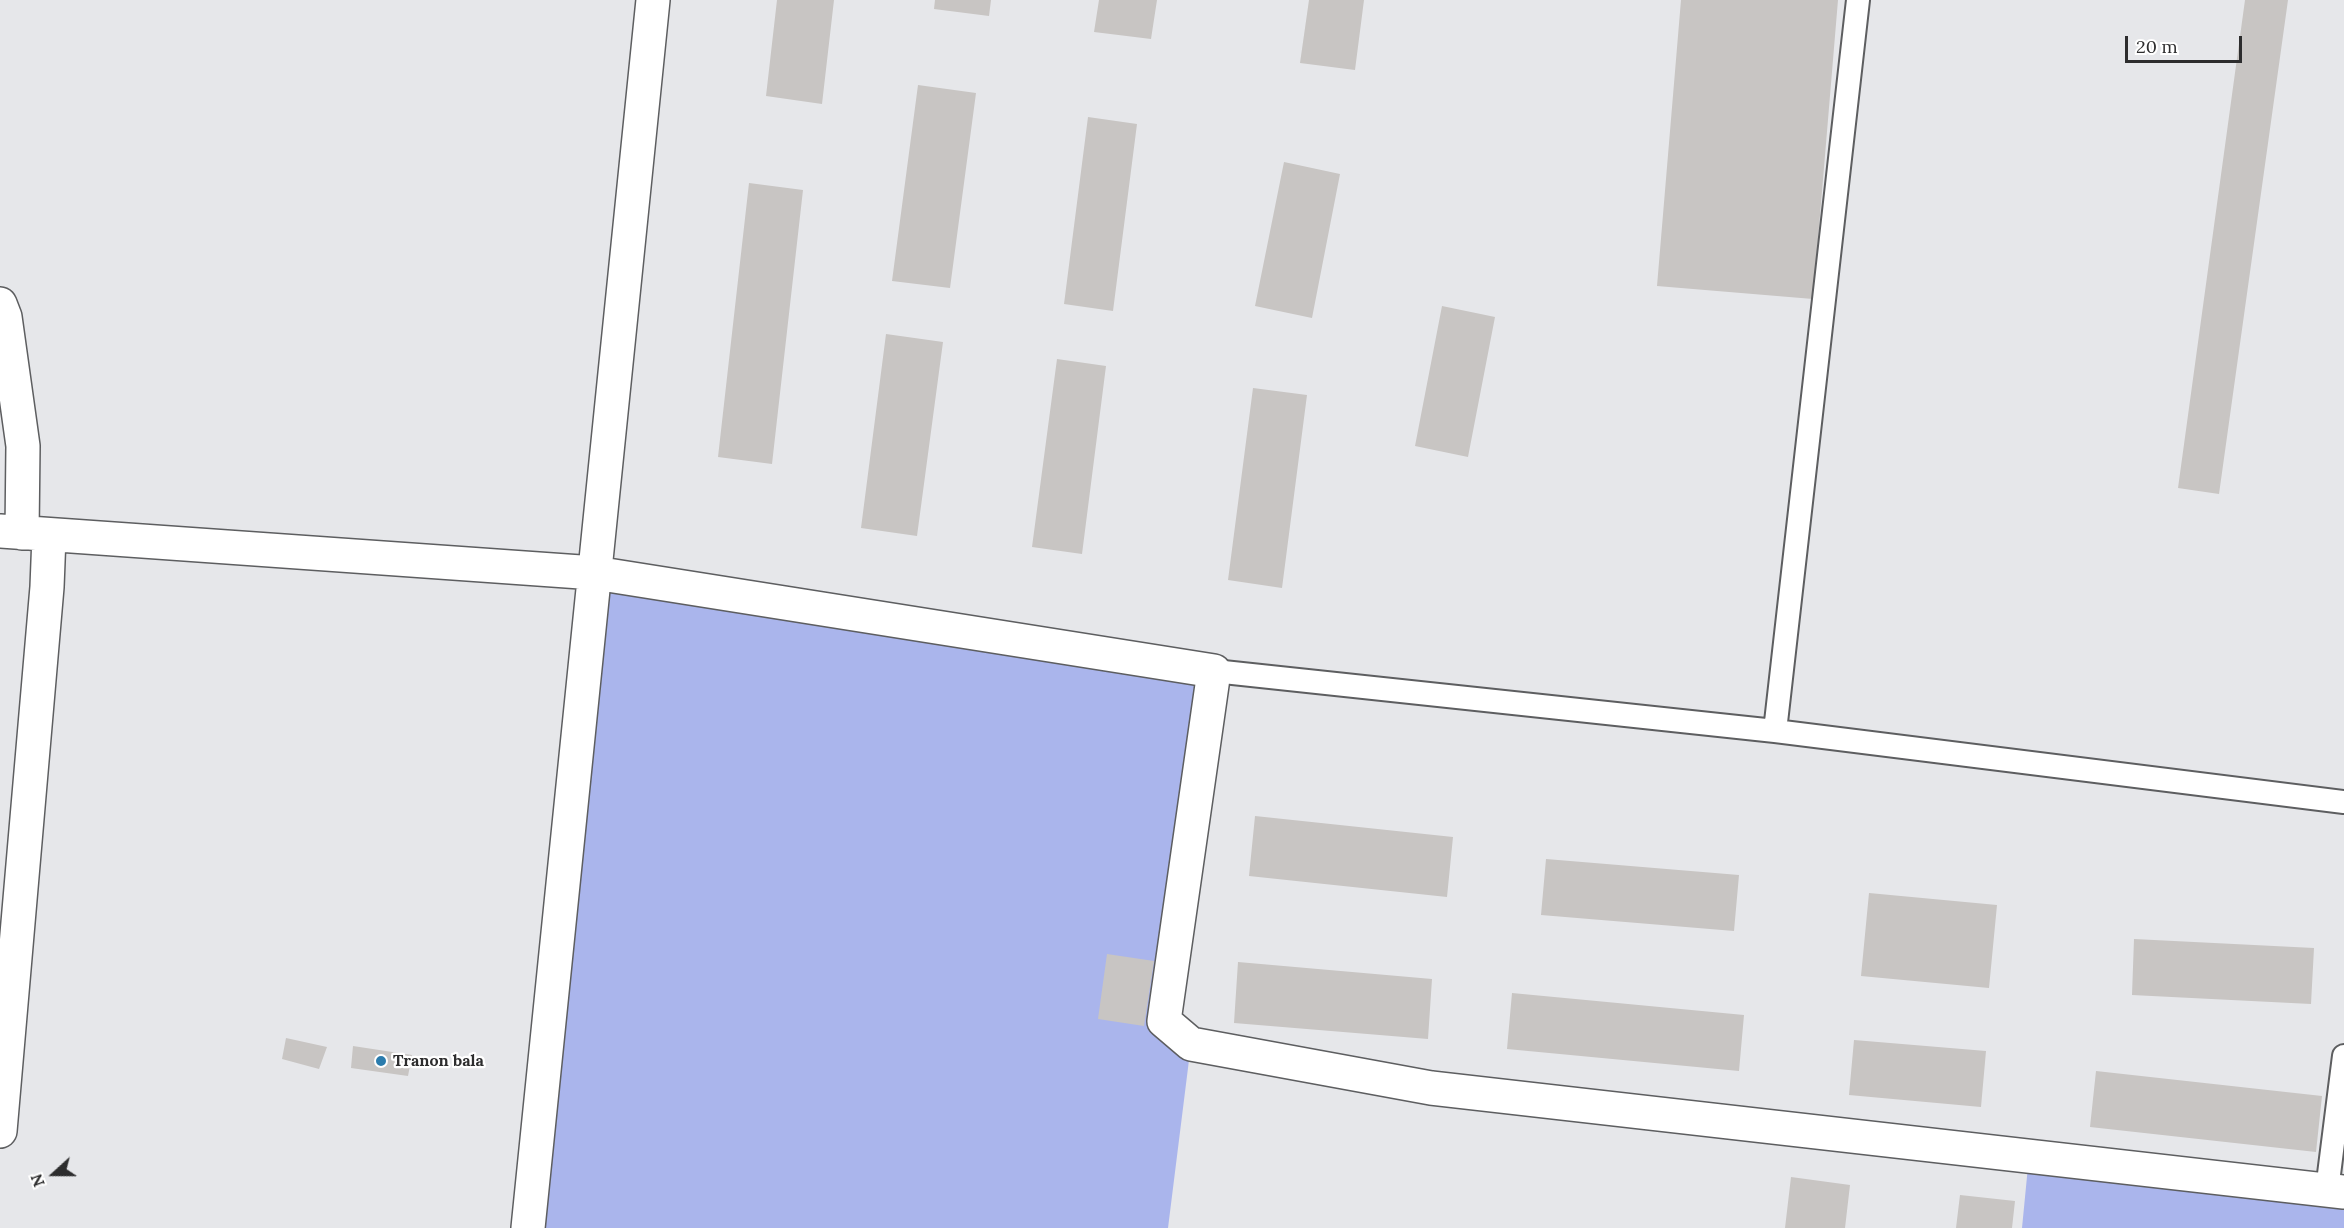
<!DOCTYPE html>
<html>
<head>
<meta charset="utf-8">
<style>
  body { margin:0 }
  #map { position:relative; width:2344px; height:1228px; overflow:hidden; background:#e6e7ea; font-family:Lora,serif }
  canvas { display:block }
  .north { position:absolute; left:24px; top:1144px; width:60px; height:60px; -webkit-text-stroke:4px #fff; paint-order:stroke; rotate:249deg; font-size:16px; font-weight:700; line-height:24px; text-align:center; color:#2d2d2e }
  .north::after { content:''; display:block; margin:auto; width:21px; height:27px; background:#2d2d2e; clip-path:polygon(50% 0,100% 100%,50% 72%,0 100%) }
  .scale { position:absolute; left:2125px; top:36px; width:117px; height:27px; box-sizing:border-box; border:3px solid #2d2d2e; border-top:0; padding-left:8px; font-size:18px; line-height:21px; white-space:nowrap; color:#2d2d2e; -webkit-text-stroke:4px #fff; paint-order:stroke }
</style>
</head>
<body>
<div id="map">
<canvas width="2344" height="1228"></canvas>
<div class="north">N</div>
<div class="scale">20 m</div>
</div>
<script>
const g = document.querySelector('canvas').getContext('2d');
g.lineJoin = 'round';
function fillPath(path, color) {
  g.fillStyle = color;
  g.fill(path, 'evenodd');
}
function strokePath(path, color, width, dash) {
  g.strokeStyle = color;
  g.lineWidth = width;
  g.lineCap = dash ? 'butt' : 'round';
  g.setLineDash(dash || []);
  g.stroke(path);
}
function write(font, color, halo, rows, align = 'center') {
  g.font = font + ' Lora,serif';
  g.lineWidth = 4.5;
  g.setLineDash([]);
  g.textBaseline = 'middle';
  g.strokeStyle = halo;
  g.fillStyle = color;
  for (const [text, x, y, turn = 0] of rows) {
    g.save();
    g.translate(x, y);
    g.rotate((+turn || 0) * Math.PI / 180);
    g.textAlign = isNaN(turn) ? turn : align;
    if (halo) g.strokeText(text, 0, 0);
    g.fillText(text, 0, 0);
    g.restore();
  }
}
const green = new Path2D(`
  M595 573 1214 671 1164 1021 1191 1044 1168 1228H528Z
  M2029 1156 2344 1192V1228H2022Z`);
const building = new Path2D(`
  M777 0H834L822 104 766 96Z
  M935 0H991L989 16 934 9Z
  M1099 0H1157L1151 39 1094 32Z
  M1309 0H1364L1355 70 1300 63Z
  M1681 0H1838L1813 299 1657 286Z
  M2245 0H2288L2219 494 2178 488Z
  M918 85 976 93 950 288 892 281Z
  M1088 117 1137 124 1113 311 1064 304Z
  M1284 162 1340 174 1312 318 1255 306Z
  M749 183 803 190 772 464 718 457Z
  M1442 306 1495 317 1468 457 1415 446Z
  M886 334 943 342 917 536 861 528Z
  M1057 359 1106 366 1082 554 1032 547Z
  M1253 388 1307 395 1282 588 1228 580Z
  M1255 816 1453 837 1447 897 1249 876Z
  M1546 859 1739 875 1734 931 1541 915Z
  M1869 893 1997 905 1989 988 1861 976Z
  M2134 939 2314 948 2311 1004 2132 995Z
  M1107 954 1154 961 1144 1026 1098 1019Z
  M1238 962 1432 979 1428 1039 1234 1023Z
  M1512 993 1744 1015 1739 1071 1507 1049Z
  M286 1038 327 1047 319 1069 282 1059Z
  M1854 1040 1986 1051 1981 1107 1849 1095Z
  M353 1046 412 1055 408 1076 351 1068Z
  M2096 1071 2322 1096 2316 1152 2090 1127Z
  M1791 1177 1850 1185 1845 1228H1785Z
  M1960 1195 2015 1201 2012 1228H1956Z`);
const lane = new Path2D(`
  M1214 671 1775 731 2344 802
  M1775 731 1858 0
  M2327 1190 2344 1056`);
const street = new Path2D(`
  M0 304 5 317 23 446 22 533
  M0 531 595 573 1214 671 1164 1021 1191 1044 1431 1088 2344 1192
  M0 1131 47 587 49 536
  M528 1228 653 0`);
const markers = [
  [381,1061,6,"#2b7cad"]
];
const poiNames = [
  ["Tranon bala",393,1061]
];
fillPath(green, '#aab5ec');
fillPath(building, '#c8c5c3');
strokePath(lane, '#5d5e60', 26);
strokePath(street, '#5d5e60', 36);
strokePath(lane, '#fff', 22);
strokePath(street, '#fff', 33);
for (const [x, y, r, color] of markers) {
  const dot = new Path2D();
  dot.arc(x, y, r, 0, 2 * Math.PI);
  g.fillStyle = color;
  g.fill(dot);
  strokePath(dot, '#fff', 2);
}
write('bold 16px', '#2d2d2e', '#fff', poiNames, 'left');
</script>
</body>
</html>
